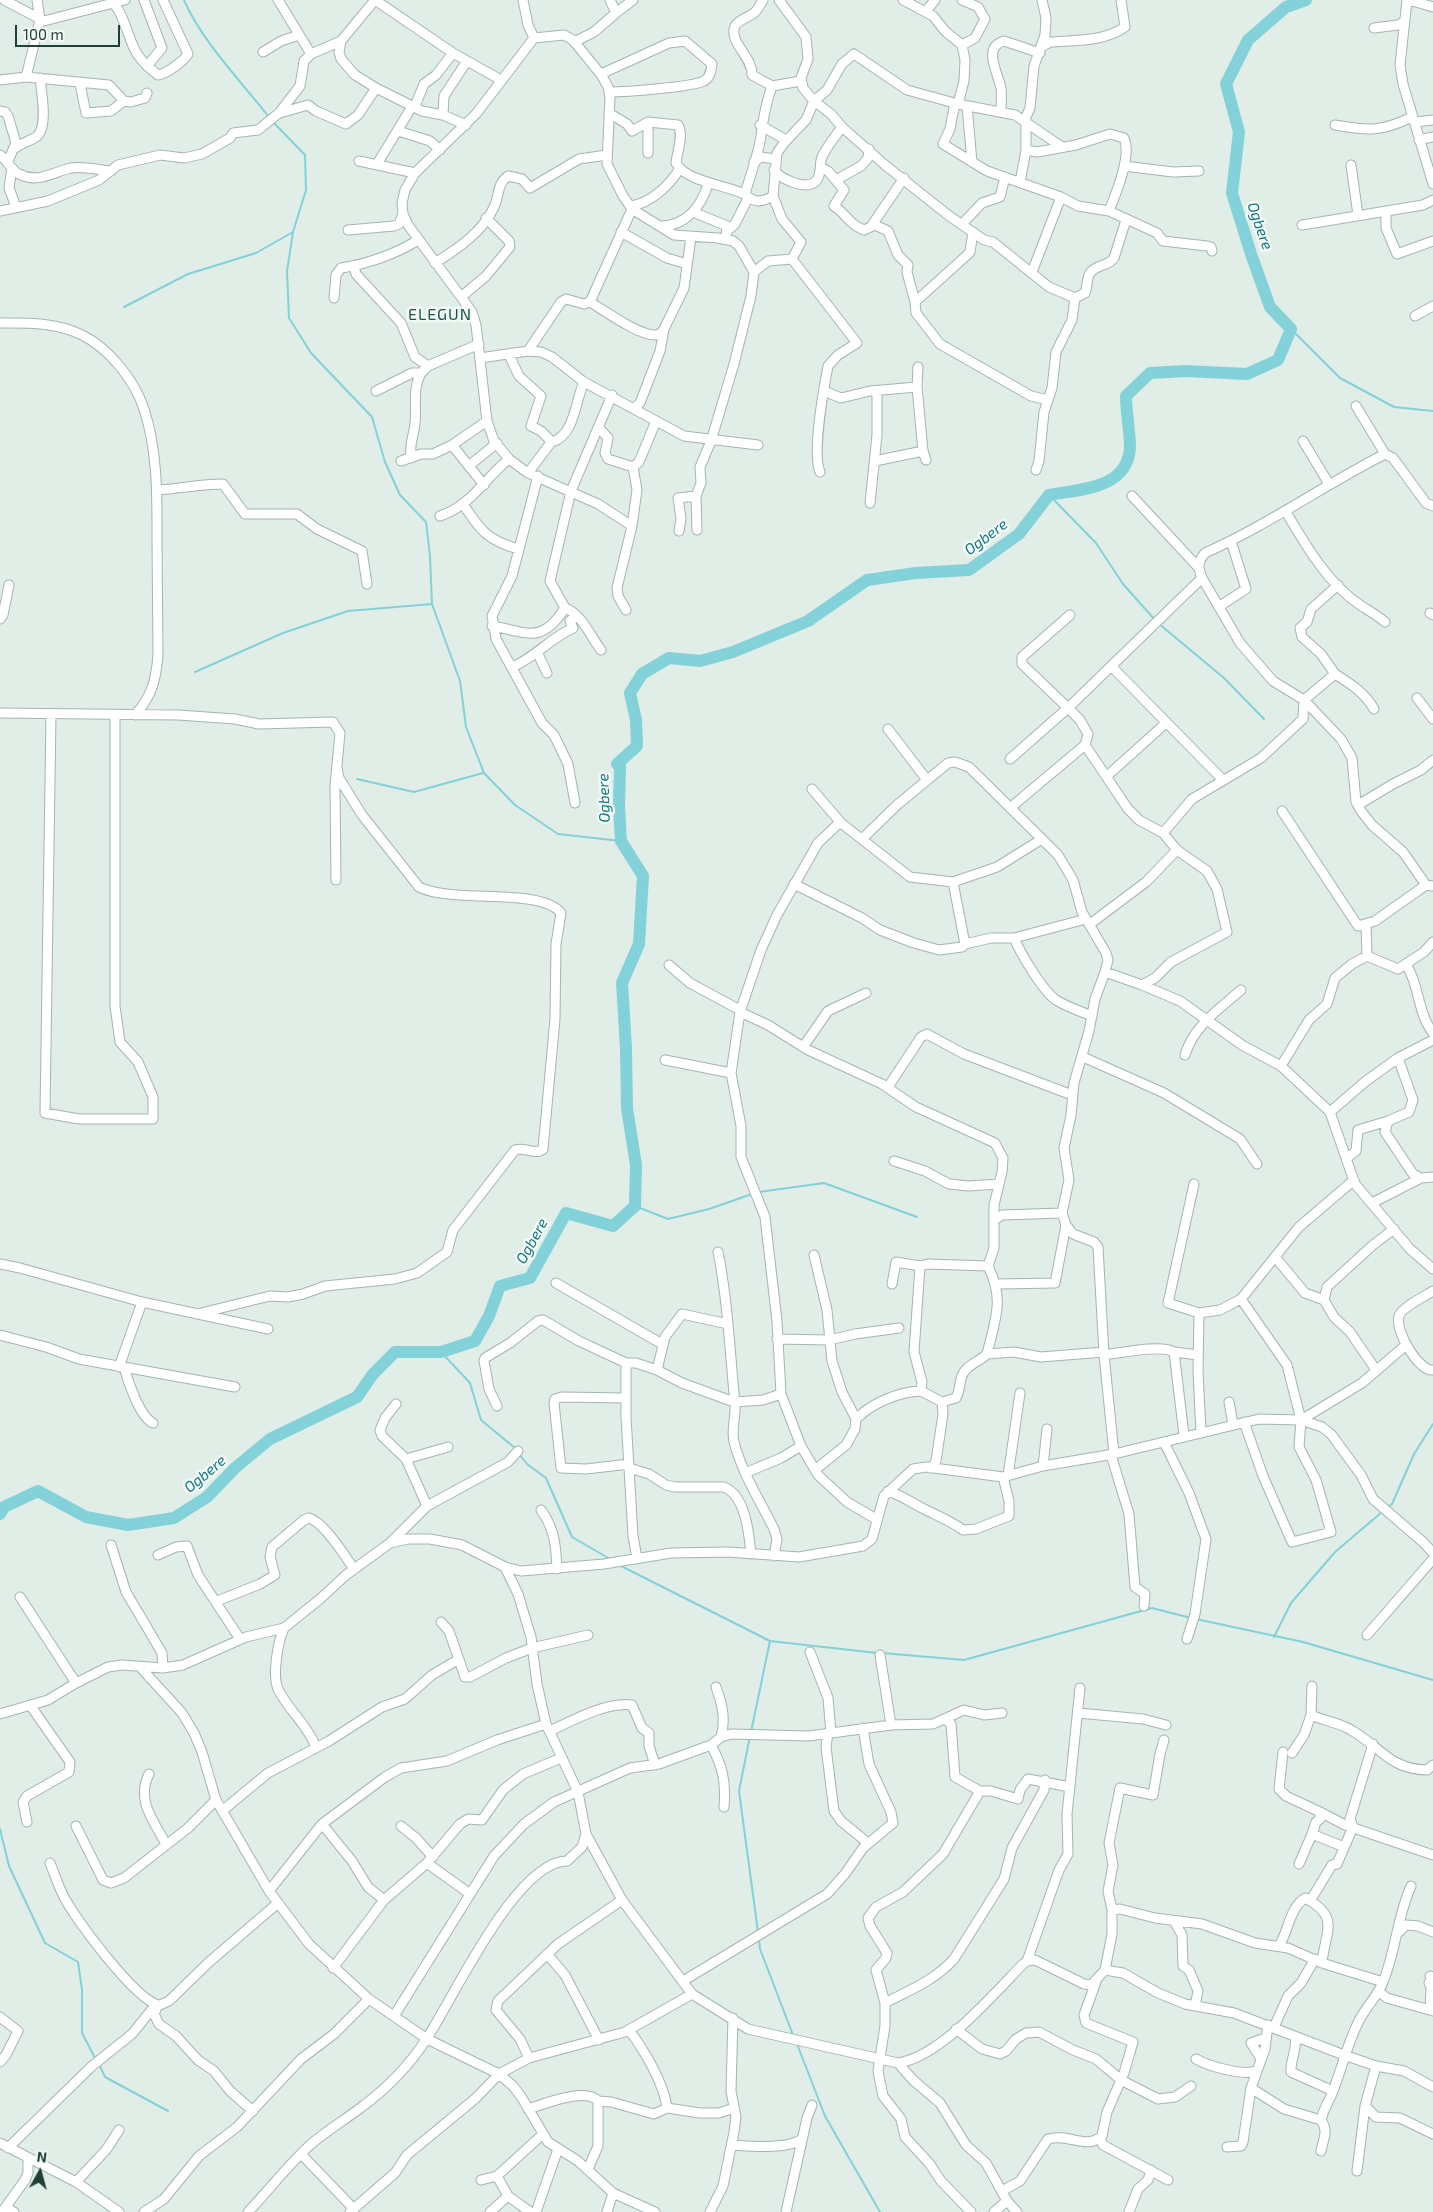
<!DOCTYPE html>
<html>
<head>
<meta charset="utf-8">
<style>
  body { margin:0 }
  #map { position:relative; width:1433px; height:2212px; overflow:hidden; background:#e1ede7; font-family:"Exo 2",sans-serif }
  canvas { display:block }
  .north { position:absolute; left:15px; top:2147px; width:50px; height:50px; -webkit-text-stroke:4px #f2f9f5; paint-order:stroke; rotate:7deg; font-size:14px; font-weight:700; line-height:20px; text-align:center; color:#1f4035 }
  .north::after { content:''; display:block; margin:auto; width:18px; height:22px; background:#1f4035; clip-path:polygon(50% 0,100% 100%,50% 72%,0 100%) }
  .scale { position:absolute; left:15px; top:25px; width:105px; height:22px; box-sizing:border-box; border:2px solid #1f4035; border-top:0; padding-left:6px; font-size:15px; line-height:18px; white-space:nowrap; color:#1f4035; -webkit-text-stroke:4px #f2f9f5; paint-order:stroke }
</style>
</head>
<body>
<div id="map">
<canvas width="1433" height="2212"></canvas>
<div class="north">N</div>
<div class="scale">100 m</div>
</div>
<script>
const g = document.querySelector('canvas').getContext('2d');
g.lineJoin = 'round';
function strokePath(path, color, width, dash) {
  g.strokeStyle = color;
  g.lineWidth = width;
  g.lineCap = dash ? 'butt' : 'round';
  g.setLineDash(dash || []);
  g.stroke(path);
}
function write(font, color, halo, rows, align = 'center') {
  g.font = font + ' "Exo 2",sans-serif';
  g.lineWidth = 5;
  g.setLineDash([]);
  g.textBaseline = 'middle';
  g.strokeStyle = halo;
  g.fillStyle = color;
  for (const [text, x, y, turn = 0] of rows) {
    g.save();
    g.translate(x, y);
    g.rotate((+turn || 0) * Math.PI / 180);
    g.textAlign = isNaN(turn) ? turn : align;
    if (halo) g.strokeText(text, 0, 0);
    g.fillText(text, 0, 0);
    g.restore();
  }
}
const stream = new Path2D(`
  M184 0C203 43 240 80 269 117
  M274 123 305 155 306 190 293 232 287 271 289 318 311 353 372 417 385 462 400 495 426 522 430 556 432 604 460 681 466 727 484 773 515 805 558 834 621 841
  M124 307 188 274 256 253 293 232
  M1291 329 1340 378 1394 407 1433 411
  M1049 495 1096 543 1123 584 1155 620
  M1158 623 1224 678 1264 719
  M195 672 283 633 348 611 432 604
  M357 779 414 792 483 773
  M759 1192 824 1183 917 1217
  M635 1206 668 1219 709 1209 752 1194
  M441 1352 470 1383 481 1420 515 1448
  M519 1454 527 1464 546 1478 572 1537 610 1559
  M1388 1507 1392 1504 1414 1454 1433 1424
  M621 1566 770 1641 877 1653
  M1196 1619 1303 1642 1433 1680
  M1274 1637 1291 1603 1335 1552 1382 1512
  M882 1653 964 1660 1152 1608 1191 1618
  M751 1732 770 1641
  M750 1736 739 1791 758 1932
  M0 1829 9 1866 45 1943 78 1962 82 1990V2033L95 2058
  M759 1939 760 1949 793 2035
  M797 2044 825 2116 880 2212
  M99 2064 105 2077 168 2111`);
const river = new Path2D(`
  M0 1514 4 1507 38 1491 86 1517 128 1525 174 1518 207 1497 235 1468 270 1439 357 1397 373 1374 395 1352H441L475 1341 489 1316 500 1286 530 1278 566 1213 613 1226 635 1206 636 1165 627 1108 626 1048 622 983 639 944 643 876 621 841 619 807 620 766 617 764 637 746 636 720 630 693 642 674 669 658 700 661 733 652 808 621 867 580 916 573 969 570 1019 534 1049 495C1081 489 1128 489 1130 447 1130 432 1126 412 1126 396L1150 373 1186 371 1247 374 1278 360 1291 329 1270 307 1251 254 1232 193 1239 132 1226 84 1248 40 1286 7 1306 0`);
const minor = new Path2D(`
  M4 0 44 21 125 0
  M112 0C114 5 118 8 120 13 134 43 129 53 158 75 166 74 184 61 188 54L163 0
  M144 0 162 48 147 66
  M278 0 311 54
  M375 0 453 53 501 80
  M523 0 528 25 534 38
  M763 0C760 4 758 10 754 13 749 17 738 20 735 26 728 42 753 57 752 75L772 86 801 81
  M779 0 806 37 808 59 801 78 803 88 814 101 831 114 842 127 885 165 948 215 984 240 993 242 1049 287 1075 298 1085 293C1087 288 1087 278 1090 273 1096 264 1108 267 1114 258L1126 220
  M903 0 933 16 945 31 962 45 965 60 964 81 958 104
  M962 0 978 7 985 19 975 38 962 45
  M1407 0 1400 65 1403 84 1433 184
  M1409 0 1433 7
  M926 11 935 0
  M616 13 633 0
  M1374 28 1398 25 1404 22
  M341 41 339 52 341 59 355 75 376 88 422 111 443 115 466 125
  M574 42 594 32 616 13 610 0
  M1043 46 1050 42C1076 40 1103 42 1125 27L1121 0
  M263 52 281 41 299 35
  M601 74 669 43 685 41 712 64C711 71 710 78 704 81 693 87 624 92 609 92
  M26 77 40 20 37 0
  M0 80 26 77 109 85 124 101
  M80 84 86 113 111 111 124 101 131 102 145 98 147 93
  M955 103 950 129 943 144 987 171 1061 197 1078 206 1109 211 1157 233 1163 241 1207 246 1211 247 1212 251
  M415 106 424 84 436 75 453 53
  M967 106 972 162
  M0 111 5 112 8 116 16 143 8 161
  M1001 112C1001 104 1002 95 1001 88 998 73 982 47 1004 41L1040 53
  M280 113 308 105 316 111 346 124 358 115 376 88
  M609 113 627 124 632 131 648 122 678 125C684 135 677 152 676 163 686 182 727 185 744 194 749 197 752 201 758 201 763 201 768 199 773 196
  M443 115 444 96 467 61
  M1415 122 1433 120
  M760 125 786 140
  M1335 125C1368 131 1381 132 1412 117
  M398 131 430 141 440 150
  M1419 140 1433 137
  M15 148C21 144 29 141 36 137 49 128 41 91 40 78
  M1026 150 1037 152 1076 145 1110 134 1124 138C1132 156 1116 193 1109 211
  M648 153V122
  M0 155C7 160 11 170 19 174 38 184 53 172 71 168 83 166 99 170 111 171
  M359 161 415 173
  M754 162 761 157 776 159
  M377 164 413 105
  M1351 165 1358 215
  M1124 166 1173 172 1199 171
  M12 168 9 188 16 207
  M822 168 828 171 844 190 834 206C848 215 847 223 864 230L875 225 888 231 898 255 908 265 907 272 915 302 916 313 940 344 1031 396 1048 400
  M774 170C781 179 807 192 817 180 822 172 819 164 822 157 827 146 835 137 842 127
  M836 180 861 166 868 158 869 149
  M1020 182 1026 150V117L1030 108 1034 66 1045 35 1046 18 1042 0
  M745 194C750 176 758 156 761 136 763 119 766 103 772 86
  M631 206C651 203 670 185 680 168
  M0 211 48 201 99 180 118 165 160 155 184 158 202 154 230 138 233 133 258 130 279 113 300 86 304 61 311 54 341 41 375 0
  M693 212 727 226 726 239
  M1386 212V228L1397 254 1433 241
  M962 224 982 203 1000 197 1005 177
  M872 225 904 178
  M1302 225 1423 205 1433 200
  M660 226C686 226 701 207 708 184
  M348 230 394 226 399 224 403 214
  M728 230 735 224 748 198
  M621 232 667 258 687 264
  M792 259 801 242 782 219 773 196 777 153 784 143 806 120 814 101 827 90 842 64 854 54 907 90 958 104 1015 115 1062 147
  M435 263C457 249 483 232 494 207 500 195 496 185 508 176L522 179 530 188 579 159 607 155
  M354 266 356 274 401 323 415 357 428 366
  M754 272 768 261 792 259 857 343 838 355 828 366C824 387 812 453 820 472
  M1032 272 1061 197
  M461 297 486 276 510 247 509 241 486 218
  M334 298 336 275 341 268C367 264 396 254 418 240
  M590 302 632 209
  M915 302 966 256 970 252 973 232
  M1415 316 1433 306
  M0 323C28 323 56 322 82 335 109 348 135 381 144 409 158 452 157 497 157 541 157 579 158 617 158 655 156 680 152 696 135 715
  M528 351 561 302 566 299 584 304 590 302C605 311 638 335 655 335 659 335 662 333 664 329
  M509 355 519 376 541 396 531 426 541 431 552 442C575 435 575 401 584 382
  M480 358 528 351 541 352 552 357 584 382 684 436 758 445
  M918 367 917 387 923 451 926 460
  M376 391 412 373H421L428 366 479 344
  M824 391 841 398 870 391 917 387
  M1356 406 1385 454 1393 458 1426 503 1433 506
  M634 408 640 403 660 351 664 329 684 288 691 237
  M599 428 608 438 605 453 608 459 633 467
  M1303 441 1329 484
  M452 445 484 485
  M1385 454C1324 485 1268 525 1205 553 1197 562 1198 568 1202 578L1240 643 1273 681 1304 700 1341 739 1352 758 1356 802 1361 811 1372 825 1403 852 1426 885 1433 886
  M411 458C409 441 414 437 415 423 417 405 412 389 421 373
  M401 461 421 454H433L452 445 487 421
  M875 461 923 451
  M470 465 497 443
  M633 467 639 462 656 421
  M1036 470 1039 461 1044 412 1052 388 1056 352 1072 320 1075 298
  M528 473 552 441
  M538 476 512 576 492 616 496 639 542 723 554 735 568 764 575 803
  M157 490C179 489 200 484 223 484L245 514H297L317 529 362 551 367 584
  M1132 496 1198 567
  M870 503 877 435V391
  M463 504C480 530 487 540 518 549
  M1286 512C1305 544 1327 583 1360 605 1369 611 1377 615 1385 622
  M440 516C471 506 485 478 509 459
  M632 526 598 504 528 473 509 459 494 441 487 421 476 325 472 312 408 225 403 214 402 203 405 190 415 173 476 114 534 38 564 35 573 40 602 76 608 87 610 98 607 164 623 196 632 209 674 235 718 238 733 241 739 246 754 272 751 296 734 364 711 441 700 467 701 483 696 496 697 530
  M679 531 681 519 678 498 696 496
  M1220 606 1246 589 1231 541
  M626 610 618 596 617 588 632 526 637 490 633 467
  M1430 613 1433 615
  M0 619 3 615 9 585
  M492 626C528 632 541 645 565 608
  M601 650C591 637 581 613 565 608L550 581 571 491 612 395
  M537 652 547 673
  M512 667C535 658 550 638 573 628L570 621 577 616
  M1112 667 1223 780
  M1335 674C1351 684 1365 693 1374 709
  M1417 698 1433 719
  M0 713 178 715 235 719 259 724 333 722 340 733 335 786 336 880
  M51 714 45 1113 79 1119H153V1097L138 1062 120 1042 115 1006V715
  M888 729 927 780
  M1085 745 1128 809 1139 820 1163 833
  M1010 759 1068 708 1022 664V657L1070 615
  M1107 776 1166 723
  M812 789 841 823 910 877 953 882 997 867 1042 839
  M1358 805 1393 784 1421 770 1433 760
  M1010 808 1085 745 1088 734 1080 720 1068 708 1202 578
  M1282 811 1358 926 1375 921 1426 885
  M841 823 837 825 818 843 777 915 761 950 740 1012 731 1073 741 1126V1157L765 1217 777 1321 781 1394 801 1446 818 1475 847 1502 876 1519
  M862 839 897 805 948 763 955 762 969 767 1058 855 1073 880 1082 912 1106 953 1108 960 1105 972 1095 999 1089 1031 1074 1083 1071 1115 1064 1148 1069 1180 1062 1213 1066 1225 1073 1234 1094 1242 1098 1247 1104 1355 1114 1454
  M953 882 965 944
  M794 884 862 918 880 930 914 943 939 950 962 947 965 944 991 938H1014L1086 919
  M1090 924 1146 882 1177 850 1163 833 1192 799 1261 758 1303 719 1304 700 1335 674 1321 654 1302 637 1300 628 1307 622 1311 609 1338 585
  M1366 924 1367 956 1398 969 1424 952 1433 942
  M1014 938C1021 954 1042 990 1056 1000 1067 1007 1080 1011 1092 1016
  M669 965 690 983 740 1010
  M1407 966C1420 987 1417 1012 1433 1033
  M1105 972 1142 985 1155 978 1171 962 1227 932 1217 889 1207 871 1177 850
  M1142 985 1180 1001 1242 1045 1281 1066 1330 1112 1366 1081 1398 1058
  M740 1012 768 1025 808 1050 882 1084 916 1107 995 1143 1003 1158 1002 1172 994 1205V1220
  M1433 1040 1398 1058 1413 1100 1409 1112 1388 1121 1385 1132 1413 1174 1421 1178 1433 1177
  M803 1047 828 1011 866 993
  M1185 1055C1193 1027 1219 1009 1241 990
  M1083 1057 1164 1093 1240 1139 1257 1164
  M665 1060 731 1073
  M1281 1066 1309 1020 1327 1004 1335 978 1352 964 1367 956
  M888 1087 921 1037 927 1034 964 1054 1072 1095
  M1330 1112 1355 1184 1410 1249 1433 1269
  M1347 1158 1356 1151 1358 1130 1388 1121
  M894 1161 925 1171 949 1184 968 1186 999 1184
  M1194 1184 1168 1303 1199 1313 1220 1310 1241 1299 1299 1227 1354 1180
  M1372 1203 1421 1178
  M718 1252C728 1302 730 1354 735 1404 736 1417 731 1429 734 1442 742 1473 760 1501 774 1529L777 1539 774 1556
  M814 1255 827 1310 832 1361 842 1392 856 1419 855 1429 846 1445 815 1470
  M1275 1257 1305 1293 1324 1300 1334 1317 1350 1332 1376 1370
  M0 1264 20 1268 142 1302 268 1329
  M556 1283 662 1344
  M892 1284 896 1262 920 1266
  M997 1284 1055 1283 1066 1225
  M1433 1291C1425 1296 1401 1308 1399 1316 1394 1330 1419 1372 1433 1370
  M1241 1299 1287 1365 1301 1420 1299 1447 1316 1480 1331 1532 1292 1542 1263 1476 1244 1422
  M1324 1300 1327 1287 1373 1245 1394 1229
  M1199 1313 1198 1372 1201 1432
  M197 1314 270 1296 288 1297 303 1294 325 1286 395 1279 417 1273 447 1252 453 1230 515 1150C525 1146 535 1156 543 1149L555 1019 556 944 561 913C541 887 453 904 419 887L362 815 339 778 337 768
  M0 1335 46 1347 79 1359 235 1387
  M777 1339 829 1340 855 1334 899 1328
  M1174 1352 1198 1355
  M987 1354 1014 1352 1041 1357 1104 1352
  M1104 1355C1120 1353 1162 1344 1174 1352L1184 1435
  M626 1363V1417L633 1536 637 1558
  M119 1367 142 1302
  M124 1367C128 1382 140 1417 153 1423
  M657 1370 665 1337 682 1314 728 1324
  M921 1391 942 1402 943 1414 936 1461 931 1468
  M626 1398 562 1397 555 1399 554 1403 561 1468 586 1469 629 1464
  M942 1402 956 1398C960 1391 959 1387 961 1379 964 1365 978 1363 987 1354 995 1320 1005 1300 988 1266L994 1248V1220L1002 1215 1062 1213
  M1229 1402 1233 1424
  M396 1404 385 1418 380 1430 382 1436 406 1459 427 1506
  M497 1406 489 1389 484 1361 485 1358 510 1343 538 1321 543 1320 579 1341 626 1363H636L657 1370 682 1383 734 1402 763 1400 781 1394
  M856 1419C872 1403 898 1392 921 1391L922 1382 914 1352 920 1266 928 1264 988 1266
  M1301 1420 1362 1383 1406 1345
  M1164 1442 1189 1493 1206 1539 1195 1614 1187 1639
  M1111 1455 1129 1514 1135 1587 1145 1594 1144 1606
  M406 1459 448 1447
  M1043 1466 1047 1429
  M629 1468 649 1474 666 1485 675 1487H724C746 1496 749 1534 751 1554
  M745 1473 781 1458 801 1446
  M1008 1476 1020 1393
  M888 1491C905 1497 910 1502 924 1509 938 1516 951 1521 963 1530L976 1529 1009 1516V1501L1003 1477
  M541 1510C555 1529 556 1547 557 1569
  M390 1543 427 1506 508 1462 518 1451
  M111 1545 126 1592 162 1653 163 1668
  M158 1555 176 1547 187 1546 198 1575 240 1639
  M505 1567 518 1594 531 1637 537 1684 546 1724 578 1792 586 1834 622 1900 692 1994 748 2029 898 2063C940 2057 993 1995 1022 1965L1027 1961 1035 1960 1084 1984 1091 1985 1105 1970 1123 1973 1158 1993 1185 2004 1234 2013 1344 2055 1376 2066 1404 2071 1433 2087
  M20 1597 76 1683
  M217 1601 260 1584 275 1575 270 1557 272 1547 304 1520 309 1518C324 1522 345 1556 354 1569
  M441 1622 449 1631 465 1677H470L506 1658 532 1648 588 1635
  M284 1628C278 1641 272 1675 278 1689 288 1710 307 1724 316 1747
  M1367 1635 1433 1559
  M810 1652 828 1698 831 1733
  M880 1655 891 1725
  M141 1668 182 1713 194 1733 202 1752 216 1800 269 1891 309 1944 369 1999 427 2039 499 2074 513 2086 522 2098 548 2142 578 2161 613 2193 655 2212
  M716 1687C722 1704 726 1718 721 1737
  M1078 1713 1143 1719 1166 1725
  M0 1714 48 1700 76 1683 108 1667 122 1665 163 1668 183 1665 246 1637 284 1628 320 1599 346 1575 390 1543 408 1539H430L462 1545 505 1567 521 1571 604 1564 671 1553 728 1552 799 1557 863 1546 872 1539 884 1496 913 1469 926 1467 1003 1477 1043 1466 1114 1454 1259 1419 1301 1420 1322 1427 1331 1434 1361 1475 1373 1499 1424 1543 1433 1553
  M1311 1715C1324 1721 1338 1722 1351 1730 1381 1747 1389 1769 1427 1770L1433 1765
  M946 1720 951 1724 955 1777 980 1791H991L1018 1799 1020 1790 1028 1779 1070 1787
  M550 1731C571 1721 608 1701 632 1705L642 1728 649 1733V1746L655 1765
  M828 1733 826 1747 834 1811 841 1821 868 1843
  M711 1745C723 1767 726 1782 724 1807
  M1283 1752 1279 1789 1286 1796 1320 1812V1819L1316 1822 1312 1834 1344 1847
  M1292 1753 1304 1735 1311 1715 1312 1686
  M149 1774C136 1800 153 1820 166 1844
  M222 1811 268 1773 329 1741 382 1707 405 1699 432 1675 459 1659
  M1320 1812 1345 1825 1433 1855
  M27 1822 23 1802 27 1796 69 1772 70 1762 30 1705
  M322 1824 352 1861 368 1887 384 1900
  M76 1826 103 1880 111 1883 124 1878 188 1828 216 1800
  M401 1826 416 1838 433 1857
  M50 1863C55 1875 59 1888 65 1899 79 1923 133 1997 158 2005L154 2014 159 2024 176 2036 198 2060 214 2071 230 2091 253 2111
  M427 1863 470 1894
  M1299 1864 1312 1834
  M269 1891 322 1824 385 1777 401 1768 447 1761 497 1740 546 1724
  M1310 1901 1332 1865 1337 1864 1353 1827 1350 1819 1373 1744
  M1112 1910 1120 1909 1155 1918 1202 1924 1255 1943 1288 1948 1322 1963
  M1174 1921 1182 1935 1183 1966 1189 1970 1198 1991 1195 2006
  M1398 1933 1406 1925 1418 1926 1433 1932
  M1279 1946C1289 1930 1289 1909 1305 1898 1341 1917 1325 1931 1322 1963L1383 1982
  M547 1954 565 1975 599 2040
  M1027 1961 1059 1870 1068 1854 1067 1814 1080 1688
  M333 1968 384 1900 427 1863 460 1824 468 1819 482 1820 503 1790 523 1774 561 1758
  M1105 1970 1112 1934V1910L1108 1891 1113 1865 1109 1843 1120 1788 1153 1795 1160 1754 1164 1740
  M683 1981 827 1894 845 1874 863 1848 893 1823 891 1812 869 1764 863 1728
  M1378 1991 1387 1998 1433 2011
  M885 2003C910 1990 935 1980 954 1959L1004 1879 1012 1848 1044 1790 1045 1780
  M1430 2010 1431 1987 1429 1983 1432 1979 1430 1976 1433 1977
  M394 2016 494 1856 524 1824 554 1802 630 1768 659 1764 711 1745 721 1737 731 1734 809 1736 891 1725 933 1724 964 1710 984 1715 1002 1713
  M0 2017 18 2031 6 2055 0 2062
  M1274 2027 1288 1996 1301 1983 1315 1959
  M956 2029 982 2049 1000 2054 1006 2051 1016 2039 1026 2033 1039 2032 1073 2050 1096 2059 1121 2080 1158 2099 1175 2097 1191 2086
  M629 2030C644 2050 664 2083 667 2108
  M1295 2036C1298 2049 1290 2059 1291 2072L1333 2091
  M1260 2057 1251 2043 1265 2038
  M529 2058 520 2039 496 2010 498 2001 558 1944 622 1900
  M1196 2059C1208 2066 1243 2076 1256 2071
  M898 2063 913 2080 940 2103 966 2145 986 2163 1007 2201 1017 2212
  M1251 2088 1284 2109 1321 2120
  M598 2101 611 2102 654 2114 667 2108 700 2113H719L734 2108
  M1365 2106 1376 2117 1400 2118 1433 2134
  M528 2109C544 2104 586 2087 598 2101V2146L588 2169
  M1100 2138 1103 2145 1168 2180
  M0 2143 76 2182 119 2212
  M732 2145C750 2146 787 2150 802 2139
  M1227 2147 1241 2146 1243 2142 1251 2088 1265 2049 1268 2025
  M8 2148 92 2066 132 2034 153 2008 169 2001 208 1963 278 1903
  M1321 2151C1323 2139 1329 2131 1321 2120 1323 2111 1327 2104 1331 2096 1342 2070 1347 2042 1361 2017 1368 2005 1378 1995 1383 1982 1396 1951 1397 1917 1411 1886
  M301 2154 354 2209
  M1357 2171 1365 2106 1376 2066
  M497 2176 508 2196 530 2212
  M481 2180 497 2176 543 2134
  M76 2182 106 2150 119 2130
  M1002 2191 1020 2181 1048 2139C1069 2133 1086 2150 1102 2136L1107 2112 1124 2073 1133 2042 1086 2023 1084 2015 1096 1982
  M8 2204 9 2209 14 2212
  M2 2212 25 2180 28 2173V2158
  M144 2212 164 2199 199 2156 237 2127 301 2059 334 2034 369 1999
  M248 2212C269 2190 288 2165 310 2145 325 2132 343 2121 359 2109 385 2090 410 2065 427 2038 453 1999 516 1861 567 1861L582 1847 586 1834
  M350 2212 395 2173 407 2155 476 2098 499 2074 529 2058 625 2032 692 1994
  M490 2212 508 2196
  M536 2212 558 2149
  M607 2212 613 2193
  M710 2212 723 2186 734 2132 736 2117 731 2091 733 2018
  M786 2212 807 2118 812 2105
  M971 2212 941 2181 929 2163 905 2137 901 2119 883 2096 878 2071 885 2026V2003L876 1970 886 1958 887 1953 870 1926 868 1918 876 1907 903 1892 943 1854 980 1791
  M994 2212 1007 2201
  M1129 2212 1138 2189 1148 2180 1151 2170`);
const waterNames = [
  ["Ogbere",1260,226,71],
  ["Ogbere",986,537,-37],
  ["Ogbere",604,798,-92],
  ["Ogbere",532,1241,-61],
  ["Ogbere",205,1474,-40]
];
const quarterNames = [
  ["ELEGUN",440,315]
];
strokePath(stream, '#83d1d9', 2);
strokePath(river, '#83d1d9', 12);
strokePath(minor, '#a3b6ae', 11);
strokePath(minor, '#fff', 9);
write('italic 15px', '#127783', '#f2f9f5', waterNames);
g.letterSpacing = '1px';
write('16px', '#195543', '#f2f9f5', quarterNames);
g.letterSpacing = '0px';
</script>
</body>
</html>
